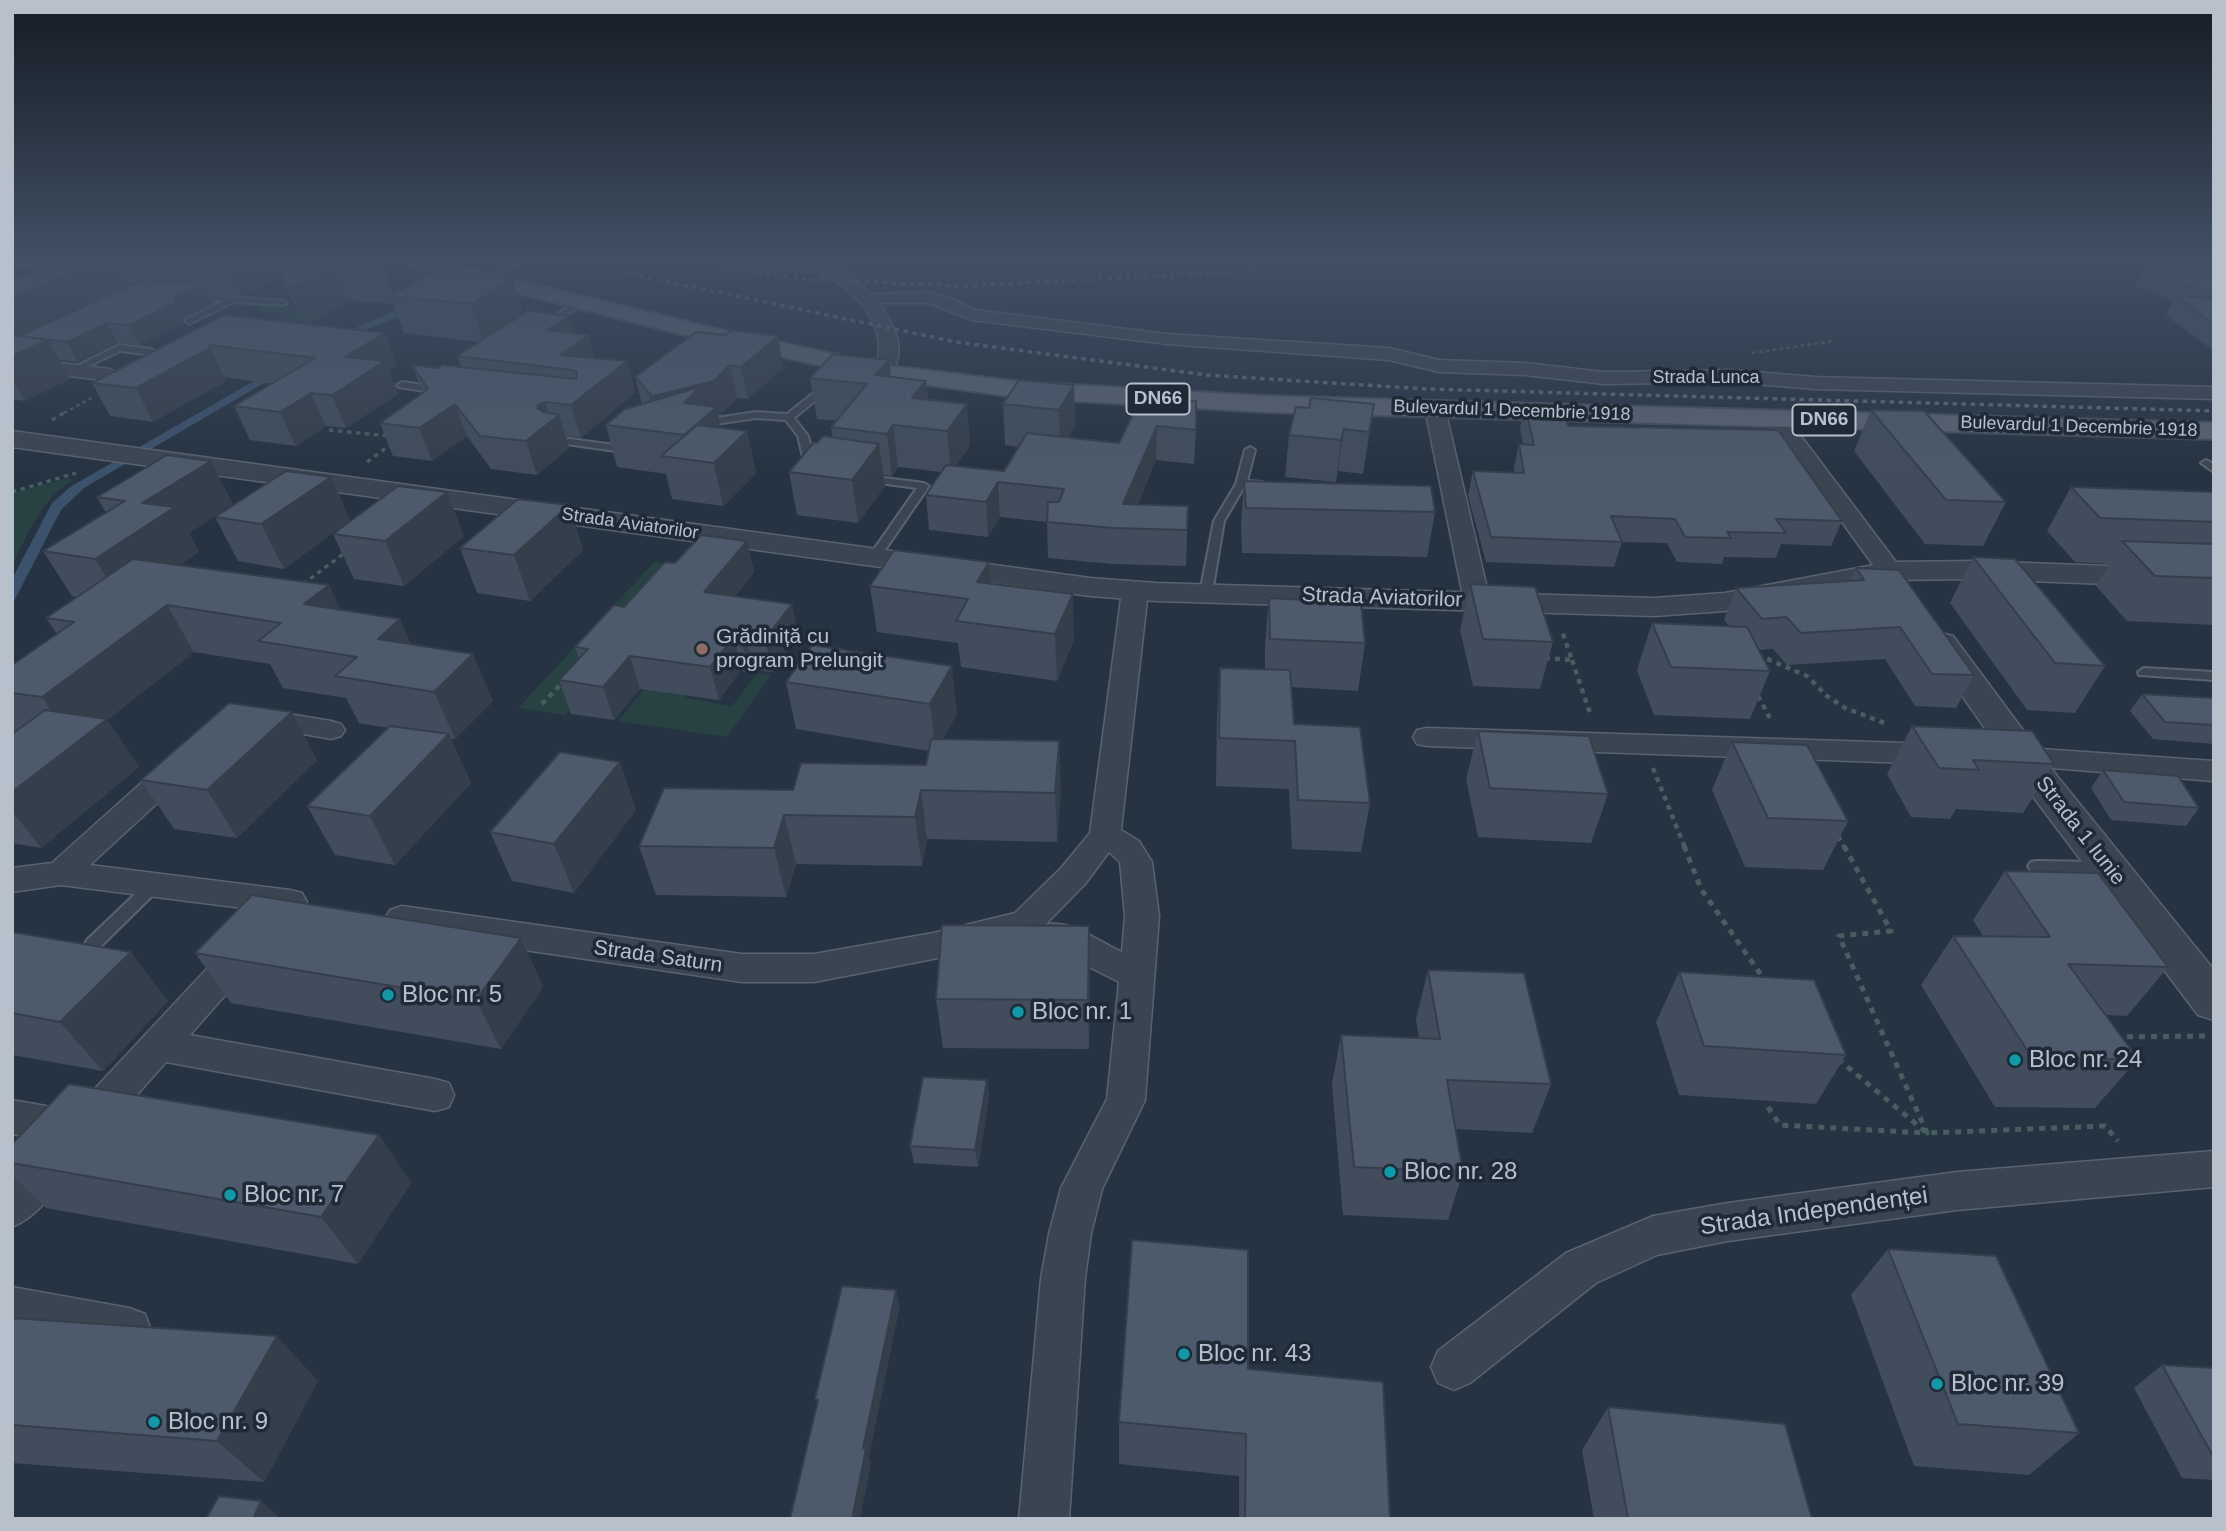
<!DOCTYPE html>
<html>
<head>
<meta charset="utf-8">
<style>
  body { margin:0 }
  #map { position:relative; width:2226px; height:1531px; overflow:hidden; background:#263342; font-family:Helvetica,sans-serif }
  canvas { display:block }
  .frame { position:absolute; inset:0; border:14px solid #b8c0cc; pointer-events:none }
</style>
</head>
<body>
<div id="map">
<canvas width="2226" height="1531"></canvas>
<div class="frame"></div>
</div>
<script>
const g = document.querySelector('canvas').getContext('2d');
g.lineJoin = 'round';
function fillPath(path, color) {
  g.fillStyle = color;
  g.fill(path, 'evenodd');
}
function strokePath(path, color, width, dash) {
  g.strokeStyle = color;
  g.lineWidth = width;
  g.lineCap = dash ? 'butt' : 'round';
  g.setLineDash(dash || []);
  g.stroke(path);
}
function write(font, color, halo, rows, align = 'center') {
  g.font = font + ' Helvetica,sans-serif';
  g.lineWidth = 7;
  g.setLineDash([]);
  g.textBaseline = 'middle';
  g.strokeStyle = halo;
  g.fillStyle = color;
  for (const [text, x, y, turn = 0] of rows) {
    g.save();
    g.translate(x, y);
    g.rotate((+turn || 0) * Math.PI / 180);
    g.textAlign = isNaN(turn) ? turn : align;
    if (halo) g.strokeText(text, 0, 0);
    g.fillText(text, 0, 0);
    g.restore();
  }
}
const green = new Path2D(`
  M231 302 333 312 219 375 268 326 288 315 256 311 262 307 230 304 203 316Z
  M68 478 73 480C40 500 29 533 12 566V493Z
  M654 562 707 568 592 684 565 715 518 708Z
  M708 669 685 698 732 706 757 673 771 675 727 737 618 721 657 673Z`);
const water = new Path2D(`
  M501 266 514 269 329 345 84 488 61 510 12 605V579L52 503 70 487 320 343Z`);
const stream = new Path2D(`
  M498 272 529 259`);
const pathFar3 = new Path2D(`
  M1752 353 1833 341
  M64 413 93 397`);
const pathFar2 = new Path2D(`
  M52 420 67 411
  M329 430 390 436
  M367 462 394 442
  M12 492 76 473
  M303 584 346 552`);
const pathFar1 = new Path2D(`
  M1758 655 1807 676 1827 696 1845 708 1887 724
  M1545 658 1572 660 1562 631
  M1572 660 1591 716
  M1758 696 1772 722
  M542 704 563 682
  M1653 768 1685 848
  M1838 836 1845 848`);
const path = new Path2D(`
  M1684 846 1701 889 1766 982
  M2115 1037 2205 1036
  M1838 1059 1927 1133 2105 1126 2118 1141
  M1768 1107 1780 1125 1927 1133 1839 936 1891 931 1844 846`);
const service = new Path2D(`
  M12 260 67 267 71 269 67 271 12 264Z
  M190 294 283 301 287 303 283 305 234 302 189 324 185 321 186 319 223 301 187 298 186 296Z
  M579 300 586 302 547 327 540 325Z
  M119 345 151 349 155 352 151 355 120 351 77 372 69 370Z
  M402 382 437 387 442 390 437 393 399 387 397 385Z
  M825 384 833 386 794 418 808 436 815 463 819 467 818 469H810L805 465 798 436 786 420 756 418 702 426 697 423 702 420 756 412 787 414Z
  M555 437 622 446 630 443 635 446 623 452 552 442V438Z
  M1250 447 1255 450 1247 481 1263 482 1268 485 1263 488 1244 487 1224 521 1212 593 1206 597 1202 596 1200 593 1214 521 1236 484 1245 450Z
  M2206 460 2214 464V472L2201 463Z
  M868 476 924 483 929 486 878 560 874 561 868 558 917 488 864 481 863 479Z
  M2144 668 2214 672V680L2139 675 2138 672Z
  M2036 861 2103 862 2108 863 2111 867 2108 871 2103 872H2048L2053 879 2050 883C2038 887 2034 875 2028 866L2031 862Z
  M155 878 160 880 163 884 160 888 99 948 93 950 87 948 85 944 87 940 150 880Z`);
const minor = new Path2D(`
  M731 259C762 258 813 255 841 269 852 274 862 286 871 294L929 292 953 299 975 310 1167 334 1389 348 1439 360 1525 363 1604 372 1731 370 1815 377 2214 387V399L1815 389 1731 382 1604 384 1525 375 1439 372 1389 360 1167 344 972 320 929 303H879C895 327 908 349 890 376L883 378 873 372C894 333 856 285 818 273L739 264Z
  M12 357 110 369 120 375 110 381 12 369Z
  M1435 403 1442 405 1445 409 1490 601 1486 606 1477 609 1468 606 1464 601 1425 409 1428 405Z
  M1778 413 1785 415 1899 566 1902 571 1899 576 1890 578 1881 576 1768 419 1771 415Z
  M1135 583 1144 586 1148 591 1121 830 1139 841 1152 862 1159 916 1145 1100 1102 1189 1091 1234 1085 1278 1069 1519H1019L1041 1278 1049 1234 1061 1188 1107 1099 1119 982 1043 944 1038 935 1041 929 1026 936 933 959 814 982H742L402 932 390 928 385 919 390 910 402 906 742 954H814L933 933 1015 913 1061 868 1090 833 1122 591 1126 586ZM1109 852 1120 862 1125 916 1122 952C1100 942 1068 918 1045 925L1085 884Z
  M259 709 331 721 341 724 345 730 341 736 331 739 249 724 245 718 249 712Z
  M1427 728 1938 744 1948 747 1953 754 1948 761 1938 764 1427 746 1417 744 1413 737 1417 730Z
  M2012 747 2214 761V781L2002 764 1997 757 2002 750Z
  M180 755 191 758 195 765 191 772 90 865 290 890 302 893 307 902 302 911 290 914 61 885 12 892V868L52 863 169 758Z
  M244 938 256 942 261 951 256 960 190 1035 435 1079 449 1083 454 1095 449 1107 435 1111 166 1062 103 1133 75 1145 12 1134V1100L74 1111 232 942Z
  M54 1143 68 1148 74 1161C63 1185 37 1217 12 1227V1178L40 1148Z
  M2214 1151V1187L1957 1210 1728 1241 1657 1255 1596 1283 1470 1383 1454 1390 1438 1383 1431 1367 1438 1351 1566 1253 1653 1216 1728 1203 1957 1172Z
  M12 1287 129 1308 145 1314 151 1330 145 1346 129 1352 12 1331Z`);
const tertiary = new Path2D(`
  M12 431 1090 578 1156 583 1654 598 1725 593 1890 562 1975 561 2214 570V588L1975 579 1890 580 1725 611 1654 616 1156 601 1090 596 12 447Z
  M1941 633 1953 636 2057 776 2214 970V1020L2198 1015 2031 794 1925 643 1929 636Z`);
const primary = new Path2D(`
  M395 259H430L705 326 883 365 1023 382 1266 396 2214 423V439L1266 412 1023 398 883 379 705 340 398 263Z`);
const rail = new Path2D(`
  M560 259 956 342 1207 375 1427 389 2214 411
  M650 259 805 279 961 286 1218 273 1373 259
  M1366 261 1397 259`);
const wall = new Path2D(`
  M17 259H42L37 261Z
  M69 259H107L123 289 132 284 120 280 109 259H379L384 269 393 294 513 279 523 314 574 333 589 335 595 358 627 361 635 392 581 438 566 436 569 448 537 475 491 469 467 436 432 461 393 456 380 423 423 393 412 365 438 368 461 367 457 356 479 342 404 333 393 304 349 300 305 324 385 333 397 365 389 370 398 394 346 428 326 426 296 446 250 440 234 406 272 384 224 377 226 381 153 422 110 416 92 383 224 315 305 324 280 276 240 296 208 293 212 303 185 317 183 323 139 345 118 343 78 362 60 360 70 379 25 401 12 399V277L24 278Z
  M2174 259H2214V351L2166 315 2173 301 2135 285 2144 267 2182 262Z
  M725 335 778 336 783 368 748 399 737 398 721 414 718 415 721 428 747 431 756 473 723 506 672 499 666 474 617 467 606 425 642 404 635 377Z
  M889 360 891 377 926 381 928 400 970 445 956 466 1004 471 1019 447 1005 445 1003 404 1074 385 1075 426 1068 438 1119 443 1142 396 1196 430 1194 464 1156 460 1138 504 1188 506 1186 566 1113 564 1048 558 1047 522 1000 517 988 537 929 530 926 495 941 472 898 467 892 476 883 475 885 486 858 523 797 515 789 472 817 443 833 438 831 427 836 421 817 419 810 378Z
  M1374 404 1363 474 1338 471 1336 482 1285 477 1289 435 1309 408Z
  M1525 405 1568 426 1842 521 1831 546 1781 544 1776 558 1724 557 1722 564 1677 562 1667 543 1622 542 1614 567 1486 562 1468 496 1473 471 1514 473V467L1519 444H1523L1520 428Z
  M1871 410 2006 502 1983 546 1925 544 1854 451Z
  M331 477 350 520 284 569 238 561 215 517Z
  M1244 481 1435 512 1427 557 1242 553 1241 525Z
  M2071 487 2214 492V625L2127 621 2096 586 2109 564 2075 562 2047 531Z
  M97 497 233 504 189 533 199 552 179 565 329 585 340 610 411 644 493 701 455 739H451L471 783 395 865 335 855 307 806 388 728 359 723 346 698 283 688 270 664 194 652 107 720 139 767 41 848 12 843V665L57 634 46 618 77 597 72 596 43 551 106 513Z
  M569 505 583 550 530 601 477 593 460 548Z
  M333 534 464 536 404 586 354 579Z
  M747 541 754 572 735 596 798 636 772 672 753 670 750 675 741 670 719 700 640 689 614 720 571 714 559 680 579 658 575 647 624 607Z
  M1973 557 2105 666 2075 713 2027 710 1950 603Z
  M1856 568 1974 675 1956 708 1915 706 1885 659 1787 665 1773 649 1759 650 1770 671 1750 719 1654 715 1637 670 1652 623 1730 626 1724 620 1736 588 1850 581Z
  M991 584 1074 640 1057 681 961 667 958 643 877 632 870 586Z
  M1470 584 1553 642 1540 689 1473 686 1460 630Z
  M1269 598 1365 643 1358 691 1291 687 1294 724 1370 803 1361 852 1292 849 1289 789 1216 786 1217 715 1220 668 1265 669V644Z
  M812 645 957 714 943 739 1061 789 1057 842 927 839 922 866 796 864 786 897 656 895 639 846 793 790 926 765 929 751 796 729 786 682Z
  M2142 694 2214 698V744L2153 739 2130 711Z
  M1912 726 2054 764 2023 813 1956 809 1950 819 1911 817 1887 774Z
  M1478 731 1608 794 1591 843 1478 837 1466 779Z
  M1732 742 1848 821 1823 870 1745 867 1712 790Z
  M317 760 237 838 174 829 141 780Z
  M620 762 636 810 574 893 512 881 490 832Z
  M2103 770 2199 808 2186 826 2111 820 2091 788Z
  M2005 871 2168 967 2127 1016 2106 1015 2138 1059 2095 1108 1995 1107 1921 985 1953 936H1983L1973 920Z
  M1089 926 1090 976 1089 1049 943 1048 936 999Z
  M12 932 168 1001 103 1071 12 1055Z
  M521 938 543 987 501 1049 231 1003 195 953Z
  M1428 970 1551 1084 1532 1133 1456 1129 1463 1172 1448 1220 1343 1215 1332 1084 1341 1035 1419 1039 1416 1019Z
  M1679 972 1846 1055 1816 1104 1679 1095 1656 1022Z
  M987 1080 989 1097 978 1167 914 1163 910 1146Z
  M379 1135 411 1183 358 1264 46 1208 12 1175V1144Z
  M1888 1249 2079 1433 2029 1475 1914 1466 1851 1295Z
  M12 1318 318 1381 264 1482 12 1463Z
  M2162 1365 2214 1368V1480L2182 1478 2134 1388Z
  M1248 1369 1390 1519H1239V1476L1119 1464V1422Z
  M1608 1407 1812 1519H1594L1582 1450Z`);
const shadedWall = new Path2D(`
  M12 259H14L19 268 12 271Z
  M105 259H107L125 294 12 345V298Z
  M229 259H273L280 276 240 296 224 261Z
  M335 265 349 300 305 324 290 288Z
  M513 279 524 316 483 342 471 304Z
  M203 284 212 303 185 317 183 323 139 345 129 325 175 297Z
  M569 316 577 343 589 335 597 366 572 370 564 369 547 330Z
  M107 323 118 343 78 362 67 342Z
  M385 333 397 365 389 370 398 394 346 428 332 395 344 357Z
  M778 336 783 368 748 399 741 367Z
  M48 340 70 379 25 401 12 379V356Z
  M210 348 226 381 153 422 136 388Z
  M889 360 893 400 875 375Z
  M627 361 635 392 581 438 571 405Z
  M730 365 737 398 721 414 718 415 726 449 684 435 658 430 650 397Z
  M926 381 930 421 912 398Z
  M1074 385 1075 426 1060 452 1059 410Z
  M311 393 326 426 296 446 280 412Z
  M545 402 551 421 559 415 569 448 537 475 526 441 538 405Z
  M455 404 467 436 432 461 419 428Z
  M967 404 970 445 951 473 947 431Z
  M1374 404 1368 446 1363 474 1369 432Z
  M893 425 898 467 892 476 887 434Z
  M1157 426 1156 460 1128 529 1123 504Z
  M1344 429 1338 471 1336 482 1341 440Z
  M747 431 756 473 723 506 714 463Z
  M879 444 885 486 858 523 852 480Z
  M211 461 233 504 189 533 199 552 122 604 95 559 142 503Z
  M331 477 350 520 284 569 261 524Z
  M998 482 1000 517 988 537 986 502Z
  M447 492 464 536 404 586 385 541Z
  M569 505 583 550 530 601 514 555Z
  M747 541 754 572 712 624 704 592Z
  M989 562 992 608 977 582Z
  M329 585 350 631 304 604Z
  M1073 594 1074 640 1057 681 1055 634Z
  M792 604 798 636 772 672 765 639Z
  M167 605 194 652 107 720 139 767 41 848 12 811V792L74 744 42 697Z
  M400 619 421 666 378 639Z
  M734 637 741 670 719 700 710 667Z
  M746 637 753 670 750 675 742 642Z
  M473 654 493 701 455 739 434 692Z
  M630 656 640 689 614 720 603 687Z
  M952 666 957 714 936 752 930 704Z
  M292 712 317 760 237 838 207 790Z
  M449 734 471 783 395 865 370 816Z
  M1059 741 1061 789 1057 842 1055 793Z
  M620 762 636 810 574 893 554 844Z
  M921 790 927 839 922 866 915 817Z
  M784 815 796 864 786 897 774 848Z
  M1089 926 1090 976 1089 1049 1088 1000Z
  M521 938 543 987 501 1049 476 1000Z
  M131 952 168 1001 103 1071 60 1022Z
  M987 1080 989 1097 978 1167 975 1150Z
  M379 1135 411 1183 358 1264 321 1217Z
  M896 1290 900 1306 869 1457 871 1464 860 1519H852L863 1448Z
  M277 1336 318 1381 264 1482 217 1441Z
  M261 1501 278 1516 276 1519H253Z`);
const building = new Path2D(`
  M69 259H105L12 298V277L24 278Z
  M188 259H229L224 261Z
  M274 259H379L384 269 335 265 290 288Z
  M2214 259V296L2144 267 2213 259Z
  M435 271 513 279 471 304 390 296Z
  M142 280 203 284 175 297 174 303 129 325 107 323 67 342 19 336Z
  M2176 296 2214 298V324Z
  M528 311 569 316 547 330 589 335 560 355 627 361 571 405 545 402 538 405 537 408 543 412 559 415 526 441 480 436 455 404 419 428 380 423 428 389 412 365 438 368 443 365 576 379 577 372 572 370 457 356Z
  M224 315 385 333 344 357 385 361 332 395 311 393 280 412 234 406 315 358 209 345 210 348 136 388 92 383Z
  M732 330 778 336 741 367 730 365 714 381 650 397 652 396 635 377 696 332 725 335Z
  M12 335 48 340 12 356Z
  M833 354 889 360 875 375 926 381 912 398 967 404 947 431 893 425 887 434 831 427 867 384 810 378Z
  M1019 380 1074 385 1059 410 1003 404Z
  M700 387 684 403 717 407 684 435 606 425 625 409Z
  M1142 396 1196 401V430L1157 426 1123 504 1188 506 1187 530 1113 528 1047 522 1048 502H1059L1064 489 998 482 986 502 926 495 946 465 1004 471 1027 433 1119 443Z
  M1311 398 1374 404 1369 432 1344 429 1341 440 1289 435 1296 407 1309 408Z
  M1525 405 1563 407 1568 426 1778 430 1842 521 1776 519 1786 533 1727 532 1731 538 1685 537 1675 519 1611 516 1622 542 1491 537 1473 471 1524 473 1519 444 1534 445Z
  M1871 410 1924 411 2006 502 1946 500Z
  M697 425 747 431 714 463 661 456Z
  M823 436 879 444 852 480 789 472 814 442 817 443Z
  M167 455 211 461 142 503 175 507 95 559 43 551 125 501 97 497Z
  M286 471 331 477 261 524 215 517Z
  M1244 481 1431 486 1435 512 1246 508Z
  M398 486 447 492 385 541 333 534Z
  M2071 487 2214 492V522L2100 518Z
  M518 499 569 505 514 555 460 548Z
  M701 535 747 541 704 592 792 604 765 639 746 637 742 642 734 637 710 667 630 656 603 687 559 680 588 649 575 647 614 605 624 607 665 562 675 563Z
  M2122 541 2214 544V578L2155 576Z
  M894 550 989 562 977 582 1073 594 1055 634 956 621 968 599 870 586Z
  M1973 557 2015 559 2105 666 2055 663Z
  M133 559 329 585 304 604 400 619 378 639 473 654 434 692 335 676 357 657 258 641 281 623 167 605 42 697 12 693V665L74 622 46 618Z
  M1856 568 1899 570 1974 675 1932 674 1900 627 1801 633 1786 617 1762 619 1736 588 1864 580Z
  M1470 584 1535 587 1553 642 1483 639Z
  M1269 598 1361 603 1365 643 1270 639Z
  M1652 623 1747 627 1770 671 1671 667Z
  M812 645 952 666 930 704 786 682Z
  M1220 668 1290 670 1294 724 1360 727 1370 803 1298 800 1295 741 1219 738Z
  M2142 694 2214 698V725L2165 722Z
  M229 703 292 712 207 790 141 780Z
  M45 710 107 719 12 792V734Z
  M390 726 449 734 370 816 307 806Z
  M1912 726 2032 731 2054 764 1973 760 1979 770 1939 768Z
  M1478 731 1589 736 1608 794 1490 788Z
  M931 739 1059 741 1055 793 921 790 915 817 784 815 774 848 639 846 664 788 793 790 801 763 926 765Z
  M1732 742 1807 745 1848 821 1768 818Z
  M560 752 620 762 554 844 490 832Z
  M2103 770 2178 776 2199 808 2124 802Z
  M2005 871 2098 873 2168 967 2068 964 2138 1059H2033L1953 936 2050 937Z
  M252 895 521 938 476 1000 195 953Z
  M942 925 1089 926 1088 1000 936 999Z
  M12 932 131 952 60 1022 12 1013Z
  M1428 970 1524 973 1551 1084 1447 1080 1463 1172 1354 1167 1341 1035 1440 1039Z
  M1679 972 1814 980 1846 1055 1704 1046Z
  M923 1077 987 1080 975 1150 910 1146Z
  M69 1084 379 1135 321 1217 12 1163V1144Z
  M1132 1240 1248 1250V1369L1383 1382 1390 1519H1245L1246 1434 1119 1422Z
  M1888 1249 1996 1256 2079 1433 1958 1424Z
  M842 1286 896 1290 863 1448 866 1449 852 1519H790L818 1400 815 1399Z
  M12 1318 277 1336 217 1441 12 1425Z
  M2162 1365 2214 1368V1456H2213Z
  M1608 1407 1785 1424 1812 1519H1628Z
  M219 1496 261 1501 253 1519H206Z`);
const markers = [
  [702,649,7,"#8d6e63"],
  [388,995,7,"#0f9aa8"],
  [1018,1012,7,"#0f9aa8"],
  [2015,1060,7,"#0f9aa8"],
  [1390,1172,7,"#0f9aa8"],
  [230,1195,7,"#0f9aa8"],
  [1184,1354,7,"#0f9aa8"],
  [1937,1384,7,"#0f9aa8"],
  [154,1422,7,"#0f9aa8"]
];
const farStreetnames = [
  ["Strada Lunca",1706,378],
  ["Bulevardul 1 Decembrie 1918",1512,411,2],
  ["Bulevardul 1 Decembrie 1918",2079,427,2],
  ["Strada Aviatorilor",630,524,8]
];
const shields = [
  [1158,399,63],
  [1824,420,63]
];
const shieldNames = [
  ["DN66",1158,399],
  ["DN66",1824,420]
];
const streetNames = [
  ["Strada Aviatorilor",1382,598,2],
  ["Strada 1 Iunie",2080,831,52],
  ["Strada Saturn",658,957,8]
];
const poiNames = [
  ["Grădiniță cu",716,637],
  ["program Prelungit",716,661]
];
const nearPoinames = [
  ["Bloc nr. 5",402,995],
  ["Bloc nr. 1",1032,1012],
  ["Bloc nr. 24",2029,1060],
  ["Bloc nr. 28",1404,1172],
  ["Bloc nr. 7",244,1195],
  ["Bloc nr. 43",1198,1354],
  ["Bloc nr. 39",1951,1384],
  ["Bloc nr. 9",168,1422]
];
const nearStreetnames = [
  ["Strada Independenței",1814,1212,-8]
];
fillPath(green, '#284143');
fillPath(water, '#3c516b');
strokePath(stream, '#3c516b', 6);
strokePath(service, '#59636f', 4);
strokePath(minor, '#59636f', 3);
strokePath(tertiary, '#59636f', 3);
strokePath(primary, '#444e5b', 4);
strokePath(pathFar3, '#475e60', 2.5, [3.5, 3.5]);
strokePath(pathFar2, '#475e60', 3.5, [4.5, 4.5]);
strokePath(pathFar1, '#475e60', 4.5, [5, 5]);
strokePath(path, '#475e60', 5, [6, 6]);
fillPath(service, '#3b4552');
fillPath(minor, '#3b4552');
fillPath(tertiary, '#3b4552');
fillPath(primary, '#596472');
strokePath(rail, '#5d6979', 3.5, [4.5, 4.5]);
fillPath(wall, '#414d5c');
fillPath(shadedWall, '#353f4b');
fillPath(building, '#4c5a6b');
strokePath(building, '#353f4b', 2);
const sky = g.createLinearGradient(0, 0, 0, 473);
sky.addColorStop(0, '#151c24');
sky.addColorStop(0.55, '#415065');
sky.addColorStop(1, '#41506500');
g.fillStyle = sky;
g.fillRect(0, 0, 2226, 473);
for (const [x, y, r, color] of markers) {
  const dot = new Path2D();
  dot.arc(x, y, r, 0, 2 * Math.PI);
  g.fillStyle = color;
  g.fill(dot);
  strokePath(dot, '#1f2a37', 2.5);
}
write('18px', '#b8c0cc', '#1f2a37', farStreetnames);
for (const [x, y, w] of shields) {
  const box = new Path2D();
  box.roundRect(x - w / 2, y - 15.5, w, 31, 5);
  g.fillStyle = '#1f2a37';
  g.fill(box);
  strokePath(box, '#b8c0cc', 2);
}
write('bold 19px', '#b8c0cc', null, shieldNames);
write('21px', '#b8c0cc', '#1f2a37', streetNames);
write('21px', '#b8c0cc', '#1f2a37', poiNames, 'left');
write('24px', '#b8c0cc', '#1f2a37', nearPoinames, 'left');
write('24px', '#b8c0cc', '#1f2a37', nearStreetnames);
</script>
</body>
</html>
